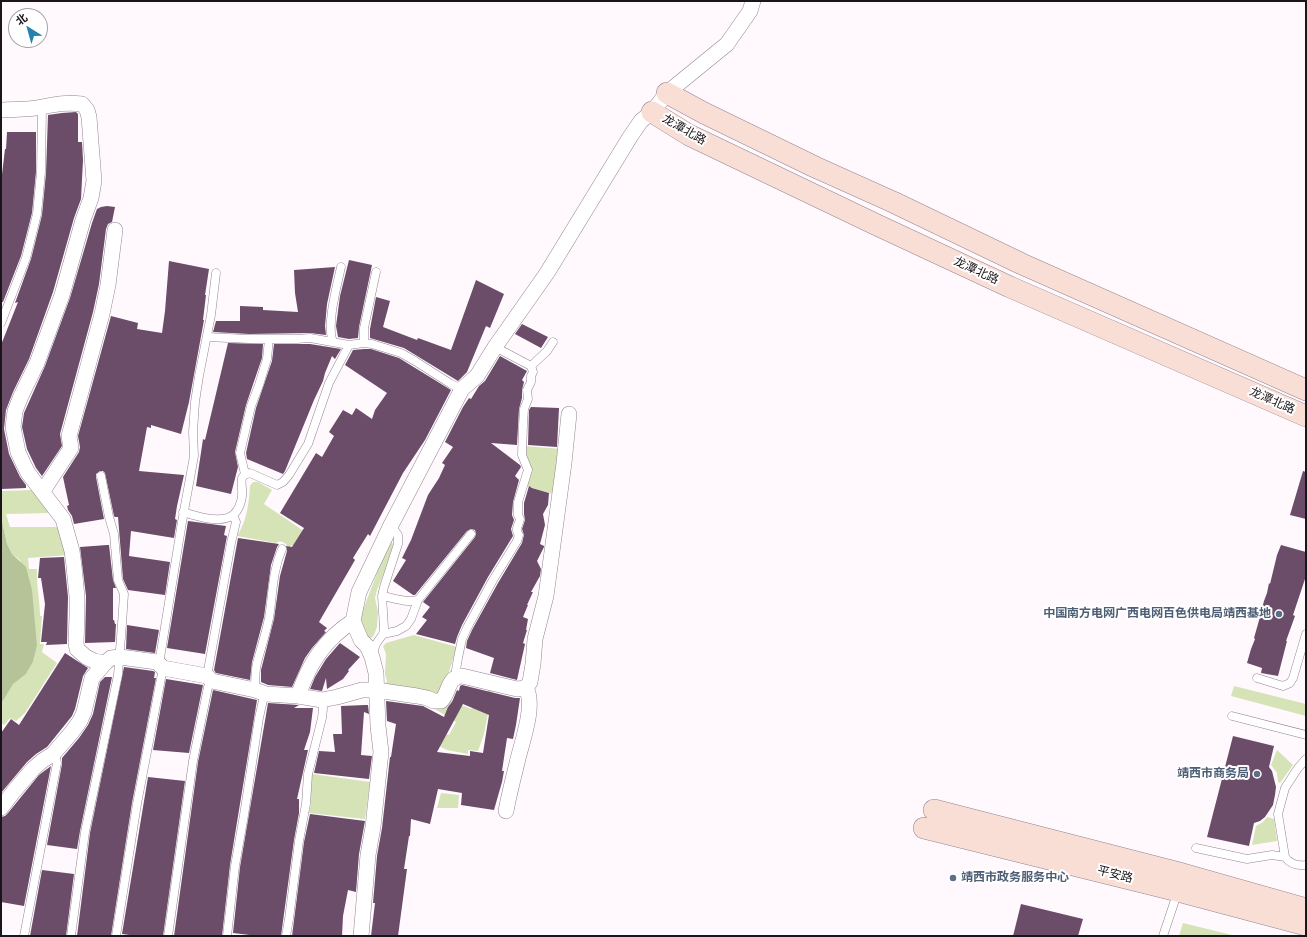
<!DOCTYPE html>
<html>
<head>
<meta charset="utf-8">
<style>
  body { margin:0 }
  #map { position:relative; width:1307px; height:937px; overflow:hidden; background:#fff9fe; font-family:"Archivo Narrow","Noto Sans SC",sans-serif }
  canvas { display:block }
  .frame { position:absolute; inset:0; border:2px solid #1a1519; pointer-events:none }
  .north { position:absolute; left:8px; top:8px; width:40px; height:40px; box-sizing:border-box; background:#fff; border:1px solid #a3a1a3; border-radius:50%; rotate:323deg; font-size:11px; font-weight:700; line-height:16px; text-align:center; color:#1a1519 }
  .north::after { content:''; display:block; margin:auto; width:14px; height:18px; background:#2582af; clip-path:polygon(50% 0,100% 100%,50% 72%,0 100%) }
</style>
</head>
<body>
<div id="map">
<canvas width="1307" height="937"></canvas>
<div class="frame"></div>
<div class="north">北</div>
</div>
<script>
const g = document.querySelector('canvas').getContext('2d');
g.lineJoin = 'round';
function fillPath(path, color) {
  g.fillStyle = color;
  g.fill(path, 'evenodd');
}
function strokePath(path, color, width, dash) {
  g.strokeStyle = color;
  g.lineWidth = width;
  g.lineCap = dash ? 'butt' : 'round';
  g.setLineDash(dash || []);
  g.stroke(path);
}
function write(font, color, halo, rows, align = 'center') {
  g.font = font + ' "Archivo Narrow","Noto Sans SC",sans-serif';
  g.lineWidth = 4;
  g.setLineDash([]);
  g.textBaseline = 'middle';
  g.strokeStyle = halo;
  g.fillStyle = color;
  for (const [text, x, y, turn = 0] of rows) {
    g.save();
    g.translate(x, y);
    g.rotate((+turn || 0) * Math.PI / 180);
    g.textAlign = isNaN(turn) ? turn : align;
    if (halo) g.strokeText(text, 0, 0);
    g.fillText(text, 0, 0);
    g.restore();
  }
}
const green = new Path2D(`
  M524 446 561 449 555 495 527 486C533 472 530 473 526 460 525 455 525 450 524 446Z
  M253 482H258L272 490 264 504 320 542 311 556 292 545 289 548C286 544 282 539 276 543L237 536C247 521 249 503 250 486Z
  M34 490 51 513 6 514 10 527H60L69 555 28 558 29 569H37C36 585 40 600 40 616H42L40 644H44L42 652 57 663 25 713 16 721 10 718 4 725 1 722V704L13 683 26 674 33 662 37 646 20 560 12 554 7 544 1 517V491Z
  M389 542H392L393 545 385 570 377 590 375 598 378 612 377 627 374 635 369 640 361 624V615Z
  M414 635 457 647 444 687 438 694 385 685 387 681 385 674 386 654 383 646 386 643Z
  M489 686 493 688 484 734 478 751 468 750V754L447 750 435 744 441 732 449 735 456 722 435 709 441 708 449 700 471 709 478 696H486Z
  M1234 686 1306 704V716L1231 696Z
  M1277 750 1293 765 1280 783 1278 782 1277 773 1271 765Z
  M312 774 370 782 365 819 309 813 311 804 310 788Z
  M441 793 459 795 458 808H437Z
  M1267 817 1274 819 1277 841 1252 845 1256 826 1263 822Z
  M1183 923 1236 936H1179Z`);
const forest = new Path2D(`
  M1 517 7 544 12 554 26 567 32 590 37 646 33 662 26 674 13 684 1 704Z`);
const building = new Path2D(`
  M62 113 76 112 78 114V142H82L83 160 81 199 74 218 53 292 29 359 13 392 6 410 4 429 9 454 20 477 26 485V488L1 489V345L18 302 15 303 31 259 42 215 46 173 48 115Z
  M7 132H36V172L32 213 21 256 3 302H1V183L5 149H6Z
  M107 206 115 207 112 222 108 224 106 229 99 284 93 312 60 434 62 446 42 476 36 468 27 449 22 427 24 413 45 366 70 298 92 223 97 209 101 207Z
  M349 260 372 265 359 327 358 338 349 339 338 337 336 326 340 296Z
  M169 261 209 269 205 295H206L203 320H204L189 402 181 434 151 425V428L147 427 139 471 184 475 177 506 175 519 177 520 174 538 131 531 129 556 170 562 165 595 128 590 123 579 118 517H115L114 516 105 473 103 471H100L96 474V477L104 519 74 524 72 516 68 510 67 506 69 505 63 477 79 452 80 447 78 436 111 316 138 323 137 329 162 333 165 311Z
  M335 267 327 304 325 326 326 335 310 333 249 334 213 332 216 321H240V306L263 307V310L298 312 295 293 294 270Z
  M476 280 504 294 490 328 486 326 467 372 458 381 404 348 370 338V329L376 297 390 301 383 327 417 340 418 338 451 350Z
  M522 324 548 337 541 348 515 334Z
  M228 343 263 344 262 358 246 405 235 452 238 467 231 494 196 486 203 439 205 440Z
  M274 344H310L341 349 335 359 332 356 325 373 323 381 314 400 285 471 283 474 247 459 246 453 256 408 272 361Z
  M364 349H371L399 358 451 390 425 440 403 473 370 536 368 534 353 558 355 560 319 622 327 628 324 631 326 632 312 648 305 658 292 687 268 685 261 682V670L274 619 280 576 287 551 286 546 292 547 304 528 280 513 316 453 322 457 334 436 329 432 343 410 352 415 356 408 372 419 375 410 387 393 345 365 353 350Z
  M500 356 527 371 522 380 524 382 522 390V398L519 409 517 445 491 443 520 465 521 467 515 476 519 480 513 502 512 515 514 520 511 529 513 536 488 577 462 625 457 637 455 644 416 634 427 620 422 617 430 607 423 602 475 537 476 534 475 530 471 529 467 531 415 595H413L393 581 406 560 402 558 411 540 428 495 439 478 445 465 442 463 453 447 445 442 463 407 469 398 471 399 479 386 485 381Z
  M531 407 559 408 557 447 528 445 529 410Z
  M1303 471 1306 472V519L1290 515Z
  M529 486 532 488 549 493 548 505 543 514 545 525 540 544 544 546V547L537 561 541 569 540 576 531 592H533L527 605H528L523 617 528 619 526 630H527L523 643 525 644 517 680 490 673 494 658 466 648 467 641 472 630 498 583 522 543 524 535 522 529 525 520 524 514V503Z
  M188 521 226 526 224 535 227 536 205 654 167 648Z
  M238 538 279 544 277 547 271 565 264 617 252 662 250 680 216 673 214 670Z
  M107 545H109L113 580 116 588H113V620H114L115 624H116L115 642 85 643 86 596 80 547Z
  M1281 545 1306 552V576L1293 615 1295 616 1286 641H1287L1278 676 1261 673 1262 668 1247 663 1251 649 1255 639 1254 638 1258 624 1264 601 1267 593 1269 583 1270 584 1277 555Z
  M64 557 68 597 67 644 46 645 47 642H41L45 604 41 578H38L40 558Z
  M127 625 159 630 155 653 126 649Z
  M340 643 360 657 348 670 349 671 343 679 327 689 326 678 322 691 310 689 315 677 326 659Z
  M65 653 88 668 83 676 75 709 72 716 47 747 36 754 27 762 1 793V733L11 719 19 725Z
  M124 667 153 671 155 672 154 678H156L132 803 111 936H77L90 833Z
  M105 677H112L80 831 77 849 47 845 62 764V758L79 738 88 725 93 714 100 682Z
  M166 679 203 685 189 753 153 750Z
  M462 685 515 698H520L516 725 513 739 507 738 502 771H504L502 782 494 810 461 805 462 793 438 789 430 824 411 819 410 836H409L404 869H407L398 936H371L375 903H373L377 856 382 828 390 757H391L396 724 387 721 386 701 423 706 444 717 448 707 452 702 457 690 459 691 460 686ZM463 704 489 715 483 753 470 751V756L437 752Z
  M213 690 257 700 230 865 222 936H174L198 762Z
  M268 703 299 705 294 708H313L310 732 304 750H308L297 799H299V813L294 840 281 936H258L233 933 240 867Z
  M365 705H368L369 714 364 712 361 755 372 756 369 779 314 773 319 751 335 752 333 734H342L341 706Z
  M1233 736 1274 746 1269 767 1272 771 1276 787 1275 795 1273 805 1265 817 1260 821 1254 823 1249 846 1207 837Z
  M51 766 24 906 1 902V817L5 816 8 813 39 775Z
  M148 777 185 781 163 936H137L122 934Z
  M310 814 365 821 359 854 356 892 348 890 343 916 342 936H292L304 842Z
  M42 870 74 874 66 936H30Z
  M1021 904 1083 919 1078 936H1013Z`);
const lane = new Path2D(`
  M1 323 26 258 37 214 41 172 42 107
  M207 337 249 339H297L310 338 349 345 364 343 372 344 401 353 415 361 451 384 462 389
  M333 342C326 325 337 286 341 267
  M364 343V328L376 272
  M531 366 547 351 553 342
  M245 474 240 453 251 406 259 385 267 359 269 339
  M183 512C196 516 214 522 227 518 238 515 243 501 242 490 242 486 241 482 242 478 243 475 247 474 250 473L277 485 283 482 289 475 308 444 329 383 349 345
  M382 596C395 598 405 603 418 600
  M383 634 397 631 406 626 411 619 418 600 471 534
  M372 656 376 644 383 634 384 628 382 596 384 587 398 544V535L391 525
  M159 664 182 522 194 456 193 432 195 402 199 376 211 315 216 273
  M207 676 231 543 236 522 233 515
  M456 677V670L458 658 462 639 467 628 493 580 517 541 519 535C514 529 519 525 520 519L518 515V502L528 470 522 455 523 425 524 409 528 399 527 390 531 382V376L533 372 531 366 495 347
  M1257 678 1283 686 1290 683 1293 678 1306 634
  M255 690C255 681 255 671 257 663 261 648 266 633 269 618 273 594 272 572 282 549
  M1232 716 1306 735
  M1306 759 1298 768 1285 788 1278 814 1285 857C1290 864 1298 866 1306 865
  M1196 848 1247 859 1272 855 1285 857
  M24 936 57 763 56 758 53 754
  M71 936 85 832 118 675 122 624 124 594 118 580 114 534 109 517 101 476
  M116 936 137 804 163 668
  M168 936 193 761 208 687 212 681
  M227 936 235 866 244 815 259 718 263 700 266 694
  M286 936 289 919 299 841 306 804 308 774 322 718 323 709 322 700
  M1163 936 1178 891`);
const street = new Path2D(`
  M1 110C14 109 29 110 42 107 56 104 67 102 82 104L87 110 89 117 94 181 91 198 83 220 62 295 37 363 21 396 15 411 13 427 18 452 23 463 28 473 63 519 72 551 74 566 77 597V615L76 643 77 649 86 657 94 661 105 663
  M43 491 71 448 69 436 102 314 108 285 115 230
  M298 696C309 664 324 640 353 621
  M1 808 14 791 33 769 42 761 53 754 72 732 80 721 84 712 92 678 105 663 111 658 120 657 157 662 163 668 207 676 212 681 255 690 266 694 298 696 322 700 337 697 362 690H376L417 696 427 698 434 701H441C450 692 447 677 462 676L517 689 526 688 530 682 533 664 535 639 546 596 564 463 569 414
  M506 811C509 795 513 779 517 763 521 744 536 706 526 688
  M361 936 368 855 373 827 381 752 378 726 376 673 372 657 367 646 361 640 353 621 359 592 391 525 462 389 477 376 495 347 547 273 630 137 641 121 652 112 667 93 727 44 750 11 753 1`);
const secondary = new Path2D(`
  M667 93 704 113 815 167 893 202 1022 264 1306 390
  M652 112 689 135 877 225 1010 287 1306 416
  M934 810 1183 874 1306 909
  M924 828 1178 891 1306 925`);
const markers = [
  [1279,614,4,"#5c6f8a"],
  [1257,774,4,"#5c6f8a"],
  [953,878,4,"#5c6f8a"]
];
const streetNames = [
  ["龙潭北路",684,130,30],
  ["龙潭北路",976,271,25],
  ["龙潭北路",1272,401,24],
  ["平安路",1115,875,14]
];
const serviceNames = [
  ["中国南方电网广西电网百色供电局靖西基地",1271,614],
  ["靖西市商务局",1249,774],
  ["靖西市政务服务中心",961,878,"left"]
];
fillPath(green, '#d5e3b6');
fillPath(forest, '#b6c398');
fillPath(building, '#6b4c69');
strokePath(lane, '#928491', 9);
strokePath(street, '#928491', 16);
strokePath(secondary, '#928491', 22);
strokePath(lane, '#fff', 8);
strokePath(street, '#fff', 15);
strokePath(secondary, '#f9ded5', 21);
for (const [x, y, r, color] of markers) {
  const dot = new Path2D();
  dot.arc(x, y, r, 0, 2 * Math.PI);
  g.fillStyle = color;
  g.fill(dot);
  strokePath(dot, '#fff', 1.5);
}
write('12px', '#1a1519', '#fff', streetNames);
write('bold 12px', '#4e5e75', '#fff', serviceNames, 'right');
</script>
</body>
</html>
